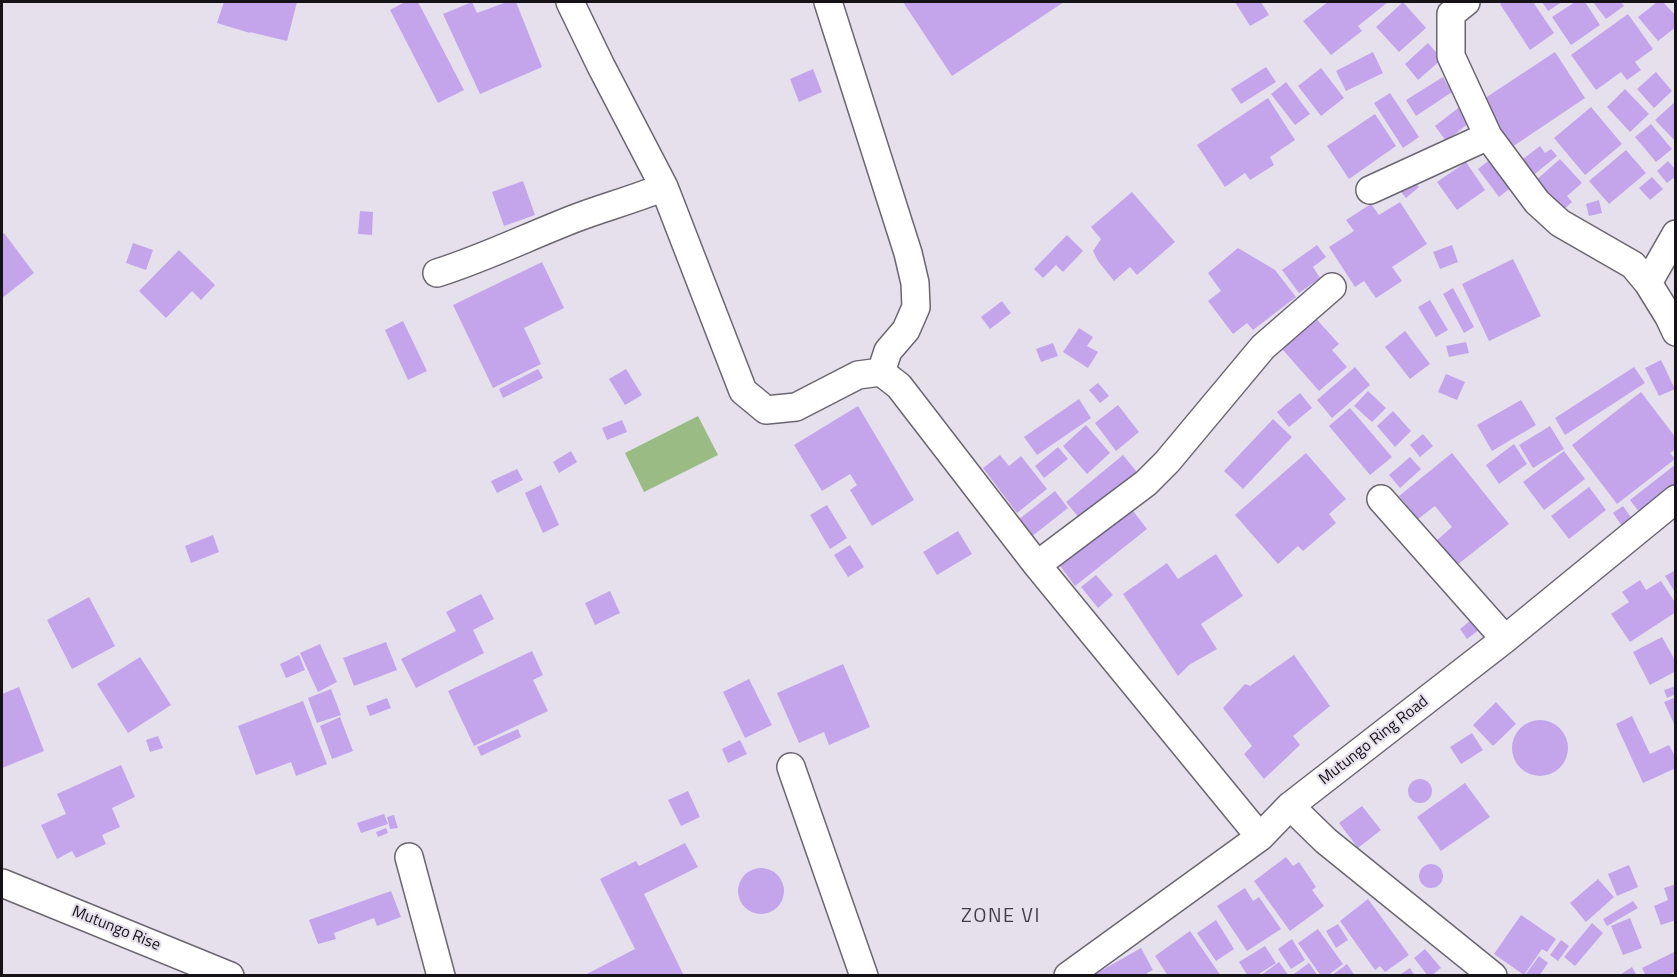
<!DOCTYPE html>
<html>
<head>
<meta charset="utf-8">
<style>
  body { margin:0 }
  #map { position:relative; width:1677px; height:977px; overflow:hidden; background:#e5e0ec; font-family:"Titillium Web",sans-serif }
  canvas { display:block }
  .frame { position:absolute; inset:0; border:3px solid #151317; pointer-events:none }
</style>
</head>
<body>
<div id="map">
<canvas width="1677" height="977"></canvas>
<div class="frame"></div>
</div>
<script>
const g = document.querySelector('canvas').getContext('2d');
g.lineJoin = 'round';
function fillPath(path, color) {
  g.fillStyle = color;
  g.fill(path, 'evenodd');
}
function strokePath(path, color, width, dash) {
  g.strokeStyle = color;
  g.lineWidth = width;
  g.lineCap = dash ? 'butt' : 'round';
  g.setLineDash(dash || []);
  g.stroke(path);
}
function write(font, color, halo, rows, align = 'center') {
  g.font = font + ' "Titillium Web",sans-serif';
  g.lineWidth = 4.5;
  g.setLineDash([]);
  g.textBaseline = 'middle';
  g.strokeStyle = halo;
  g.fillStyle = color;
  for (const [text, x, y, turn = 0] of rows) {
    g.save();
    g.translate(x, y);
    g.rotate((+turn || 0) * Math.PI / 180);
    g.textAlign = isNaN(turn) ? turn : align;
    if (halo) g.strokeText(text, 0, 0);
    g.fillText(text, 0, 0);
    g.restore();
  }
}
const green = new Path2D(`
  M698 416 718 455 644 492 625 453Z`);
const building = new Path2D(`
  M224 2H297L287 41 250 32V33L217 23Z
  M405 2H418L464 90 438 103 390 10Z
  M472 2 477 13 507 2H516L542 67 480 94 443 14Z
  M903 2H1064L952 76Z
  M1235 2H1261L1269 15 1250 26Z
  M1328 2H1388L1358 26 1362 31 1331 55 1303 21Z
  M1403 2 1426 28 1399 52 1376 27Z
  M1504 2H1533L1554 33 1530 50 1500 4Z
  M1542 2H1562L1548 11Z
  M1575 2H1585L1600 25 1571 45 1552 17Z
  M1593 2H1621L1624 6 1606 19Z
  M1657 2H1663L1676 16V27L1658 41 1638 17Z
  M1628 14 1653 49 1635 62 1641 70 1627 80 1621 72 1596 90 1571 55Z
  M1428 43 1442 59 1418 80 1405 64Z
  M1373 52 1383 73 1346 91 1336 71Z
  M1555 52 1585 98 1512 147 1482 100Z
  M1266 67 1276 82 1241 104 1231 89Z
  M1321 68 1344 98 1321 116 1298 86Z
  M813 69 822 92 799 102 790 79Z
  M1656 72 1672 91 1654 108 1637 89Z
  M1443 77 1452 92 1416 116 1406 100Z
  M1286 82 1310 114 1295 125 1271 94Z
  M1625 89 1649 114 1630 132 1607 107Z
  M1390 93 1419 137 1403 148 1374 103Z
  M1268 98 1295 140 1270 157 1274 165 1250 180 1245 173 1225 187 1197 145Z
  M1676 101V142L1655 120Z
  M1462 105 1473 120 1446 141 1435 126Z
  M1591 107 1622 144 1585 175 1554 138Z
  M1375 114 1396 146 1349 179 1327 146Z
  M1651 124 1672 149 1656 162 1635 137Z
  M1540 146 1545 153 1551 149 1557 156 1531 177 1519 162Z
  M1626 150 1646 173 1609 204 1589 181Z
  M1492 158 1513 186 1499 197 1478 169Z
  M1560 159 1582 183 1567 196 1572 202 1560 213 1534 182Z
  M1668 161 1676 170V176L1667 183 1657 171Z
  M1466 162 1485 190 1457 210 1437 182Z
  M1410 175 1419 187 1406 198 1397 187Z
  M1652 177 1663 189 1650 200 1639 188Z
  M523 181 535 215 504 226 492 192Z
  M1132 192 1175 242 1137 275 1130 267 1114 281 1098 261 1093 251 1101 239 1091 227Z
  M1599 200 1602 213 1589 216 1586 204Z
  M1400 202 1427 244 1392 267 1402 281 1376 298 1364 281 1355 287 1329 247 1354 231 1346 220 1371 204 1379 215Z
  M360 211 373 212 372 235 358 234Z
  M4 233 34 273 2 298V235Z
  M1067 235 1083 251 1063 272 1056 265 1043 278 1034 269Z
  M133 243 153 250 146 270 126 263Z
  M1317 245 1326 257 1313 267 1320 278 1299 293 1282 270Z
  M1452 245 1458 262 1440 269 1433 252Z
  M1238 248 1275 270 1296 297 1253 330 1247 323 1233 334 1208 301 1221 291 1208 273Z
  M179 250 215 285 201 300 192 291 166 318 139 291Z
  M1513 259 1541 316 1489 341 1462 284Z
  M542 262 564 308 524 328 541 364 493 388 453 305Z
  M1453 288 1474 327 1464 333 1443 294Z
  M1430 300 1448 330 1436 337 1418 307Z
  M1002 301 1011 313 990 329 981 317Z
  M1310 312 1339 344 1332 350 1347 367 1319 391 1276 342Z
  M403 321 427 371 408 380 385 330Z
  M1079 328 1093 337 1087 346 1098 352 1088 368 1063 352Z
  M1405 331 1430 364 1410 379 1385 347Z
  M1466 342 1469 353 1449 357 1446 346Z
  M1053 343 1058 356 1041 362 1036 349Z
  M1661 360 1675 389 1659 396 1645 368Z
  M1355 367 1370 385 1332 418 1317 400Z
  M1634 367 1645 383 1565 435 1555 418Z
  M538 369 543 378 503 398 499 389Z
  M626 369 642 395 625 405 609 379Z
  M1446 374 1465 382 1457 400 1438 392Z
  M1098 383 1109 396 1100 403 1089 390Z
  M1368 391 1386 408 1372 422 1354 406Z
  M1641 392 1676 438V449L1670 453 1675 459 1617 504 1572 445Z
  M1300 393 1312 408 1289 427 1277 412Z
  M1079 399 1091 418 1037 455 1024 437Z
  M1521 400 1536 425 1492 451 1477 425Z
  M1118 405 1139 432 1116 451 1095 423Z
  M858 406 914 500 872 526 850 490 857 485 850 474 822 491 794 445Z
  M1350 408 1392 457 1370 475 1329 426Z
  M1393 411 1411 431 1395 447 1377 426Z
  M1273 419 1292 437 1243 489 1224 471Z
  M622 420 627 432 607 440 602 428Z
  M1086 425 1110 453 1087 474 1063 446Z
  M1550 426 1564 449 1533 468 1519 445Z
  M1423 434 1433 446 1420 457 1410 445Z
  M1514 444 1527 464 1499 484 1486 465Z
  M1058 447 1068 459 1044 478 1035 466Z
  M571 451 577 462 559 473 553 462Z
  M1564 451 1585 479 1544 510 1523 482Z
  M1306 453 1346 499 1329 514 1336 523 1303 551 1298 546 1278 564 1235 515Z
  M1452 453 1509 524 1457 565 1437 540 1452 527 1435 506 1418 519 1399 496Z
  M1000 455 1009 466 1021 456 1047 489 1017 513 983 468Z
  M1123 455 1141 477 1084 524 1066 502Z
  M1410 457 1421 469 1400 488 1389 475Z
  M1676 464V491L1643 517 1630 500Z
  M517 469 523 480 497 493 491 481Z
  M541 485 559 525 543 533 525 493Z
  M1589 487 1606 510 1569 539 1551 516Z
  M1055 491 1068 508 1031 537 1018 520Z
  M1127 503 1147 529 1075 586 1055 559Z
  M827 505 847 538 830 549 810 515Z
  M1623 506 1632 519 1622 526 1613 513Z
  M958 531 972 554 937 575 923 552Z
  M213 535 219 552 191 563 185 546Z
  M850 545 864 567 848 577 834 555Z
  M1216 554 1243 596 1201 624 1217 649 1189 665 1178 676 1123 594 1167 563 1178 579Z
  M1676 570V594L1665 576Z
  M1096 575 1113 595 1098 608 1081 587Z
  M1640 580 1646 590 1661 581 1676 604V612L1630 642 1611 614 1629 602 1622 592Z
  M610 591 620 613 595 625 585 603Z
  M481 594 494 619 473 630 484 653 416 688 401 659 456 631 446 612Z
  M89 597 115 646 72 669 47 620Z
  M1471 620 1479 630 1467 639 1460 629Z
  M1662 637 1676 662V671L1650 685 1633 652Z
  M386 642 397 670 354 686 343 658Z
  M320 644 337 682 318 692 300 653Z
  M532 651 543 675 533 680 548 711 474 746 448 691Z
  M299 655 305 670 286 678 280 664Z
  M1294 655 1330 706 1293 736 1300 745 1264 779 1244 754 1252 746 1223 708 1245 684 1250 686Z
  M140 657 171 705 128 733 97 684Z
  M843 664 870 727 829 745 824 732 799 743 777 693Z
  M749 679 772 725 745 738 723 692Z
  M1676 686V694L1667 698 1664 690Z
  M19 687 44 751 2 768V694Z
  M331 689 341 715 317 723 308 698Z
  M1676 697V728L1664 702Z
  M387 698 391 708 370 716 366 706Z
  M303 701 327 764 296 776 291 762 256 775 238 726Z
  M1496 702 1516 724 1493 746 1473 725Z
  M1632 716 1650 754 1669 745 1676 758V768L1643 783 1616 724Z
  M340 717 353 751 332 759 320 726Z
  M1512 748a28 28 0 1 1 56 0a28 28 0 1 1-56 0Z
  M518 729 521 737 481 756 477 747Z
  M1472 733 1483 750 1461 764 1450 747Z
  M158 736 163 748 150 752 146 740Z
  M740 740 747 754 728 763 722 749Z
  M121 765 135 797 112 808 120 827 102 835 106 844 76 858 72 851 57 859 41 825 66 814 57 794Z
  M1408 791a12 12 0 1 1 24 0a12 12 0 1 1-24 0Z
  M1465 783 1490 817 1441 851 1417 817Z
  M688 791 700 817 681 826 668 800Z
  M1362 806 1381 830 1358 848 1339 823Z
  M384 814 388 824 361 833 357 823Z
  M394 815 398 828 390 829 387 817Z
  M386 828 388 833 378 837 376 832Z
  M685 843 698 867 644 894 684 976H583L635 949 600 879 636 861 639 866Z
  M1286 857 1293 866 1299 862 1316 887 1312 890 1324 906 1290 931 1254 881Z
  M1419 876a12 12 0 1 1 24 0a12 12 0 1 1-24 0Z
  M1629 865 1638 887 1617 896 1608 874Z
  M738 891a23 23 0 1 1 46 0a23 23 0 1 1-46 0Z
  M1598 879 1614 897 1586 922 1570 903Z
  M1676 884V920L1661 925 1654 906 1668 900 1664 888Z
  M1245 888 1253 901 1259 897 1281 929 1247 951 1217 906Z
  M391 891 401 917 377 926 374 918 334 933 336 939 318 944 309 920Z
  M1368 899 1409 955 1385 972 1380 966 1375 970 1340 921Z
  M1633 901 1638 908 1607 926 1603 919Z
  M1521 915 1556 939 1547 952 1542 949 1524 975 1494 954Z
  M1630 918 1642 948 1623 955 1611 926Z
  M1216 920 1234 949 1216 961 1197 933Z
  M1592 923 1603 933 1575 966 1564 957Z
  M1338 924 1348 940 1336 948 1326 931Z
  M1318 929 1343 964 1327 976H1321L1298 943Z
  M1190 931 1221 976H1168L1155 956Z
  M1292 939 1305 960 1291 969 1278 949Z
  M1561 940 1569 946 1558 961 1550 955Z
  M1265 946 1276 963 1256 976H1248L1239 962Z
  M1141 948 1153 970 1147 973 1148 976H1098L1097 973Z
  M1425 949 1441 968 1431 976H1428L1414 958Z
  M1676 951V971L1667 976H1646L1642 968Z
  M1539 956 1548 963 1539 976H1528L1526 974Z
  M1279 962 1289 976H1260Z
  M1309 963 1318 976H1291Z
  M1347 964 1355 976H1331Z
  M1632 967 1637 976H1618Z
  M1410 968 1415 976H1398Z`);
const street = new Path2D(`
  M570 2 601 66 664 187
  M828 2 908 253 915 283 916 307 906 330 888 351 881 372
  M1466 2 1451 14V56L1488 136 1537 202 1560 223 1633 265 1648 283 1669 317 1676 332
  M1370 190 1488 136
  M437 273C485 258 529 236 576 218 605 207 635 199 664 187L743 391 766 410 796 407 858 375 881 372 899 386 1037 565 1260 837
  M1648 283 1676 234
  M1381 499 1505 639
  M1037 565 1146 483 1167 462 1263 347 1332 287
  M791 767 864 976
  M1290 806 1326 841 1493 976
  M409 857 441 976
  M2 883 230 976
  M1068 976 1260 837 1290 806 1505 639 1676 499`);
const streetNames = [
  ["Mutungo Ring Road",1374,741,-38],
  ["Mutungo Rise",116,929,22]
];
const quarterNames = [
  ["ZONE VI",1001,917]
];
fillPath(green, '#9abb83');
fillPath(building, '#c4a5ec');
strokePath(street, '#6a6670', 30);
strokePath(street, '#fff', 27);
write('16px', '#151317', '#e5e0ec', streetNames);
g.letterSpacing = '1.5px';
write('20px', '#403c45', '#e5e0ec', quarterNames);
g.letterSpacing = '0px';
</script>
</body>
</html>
